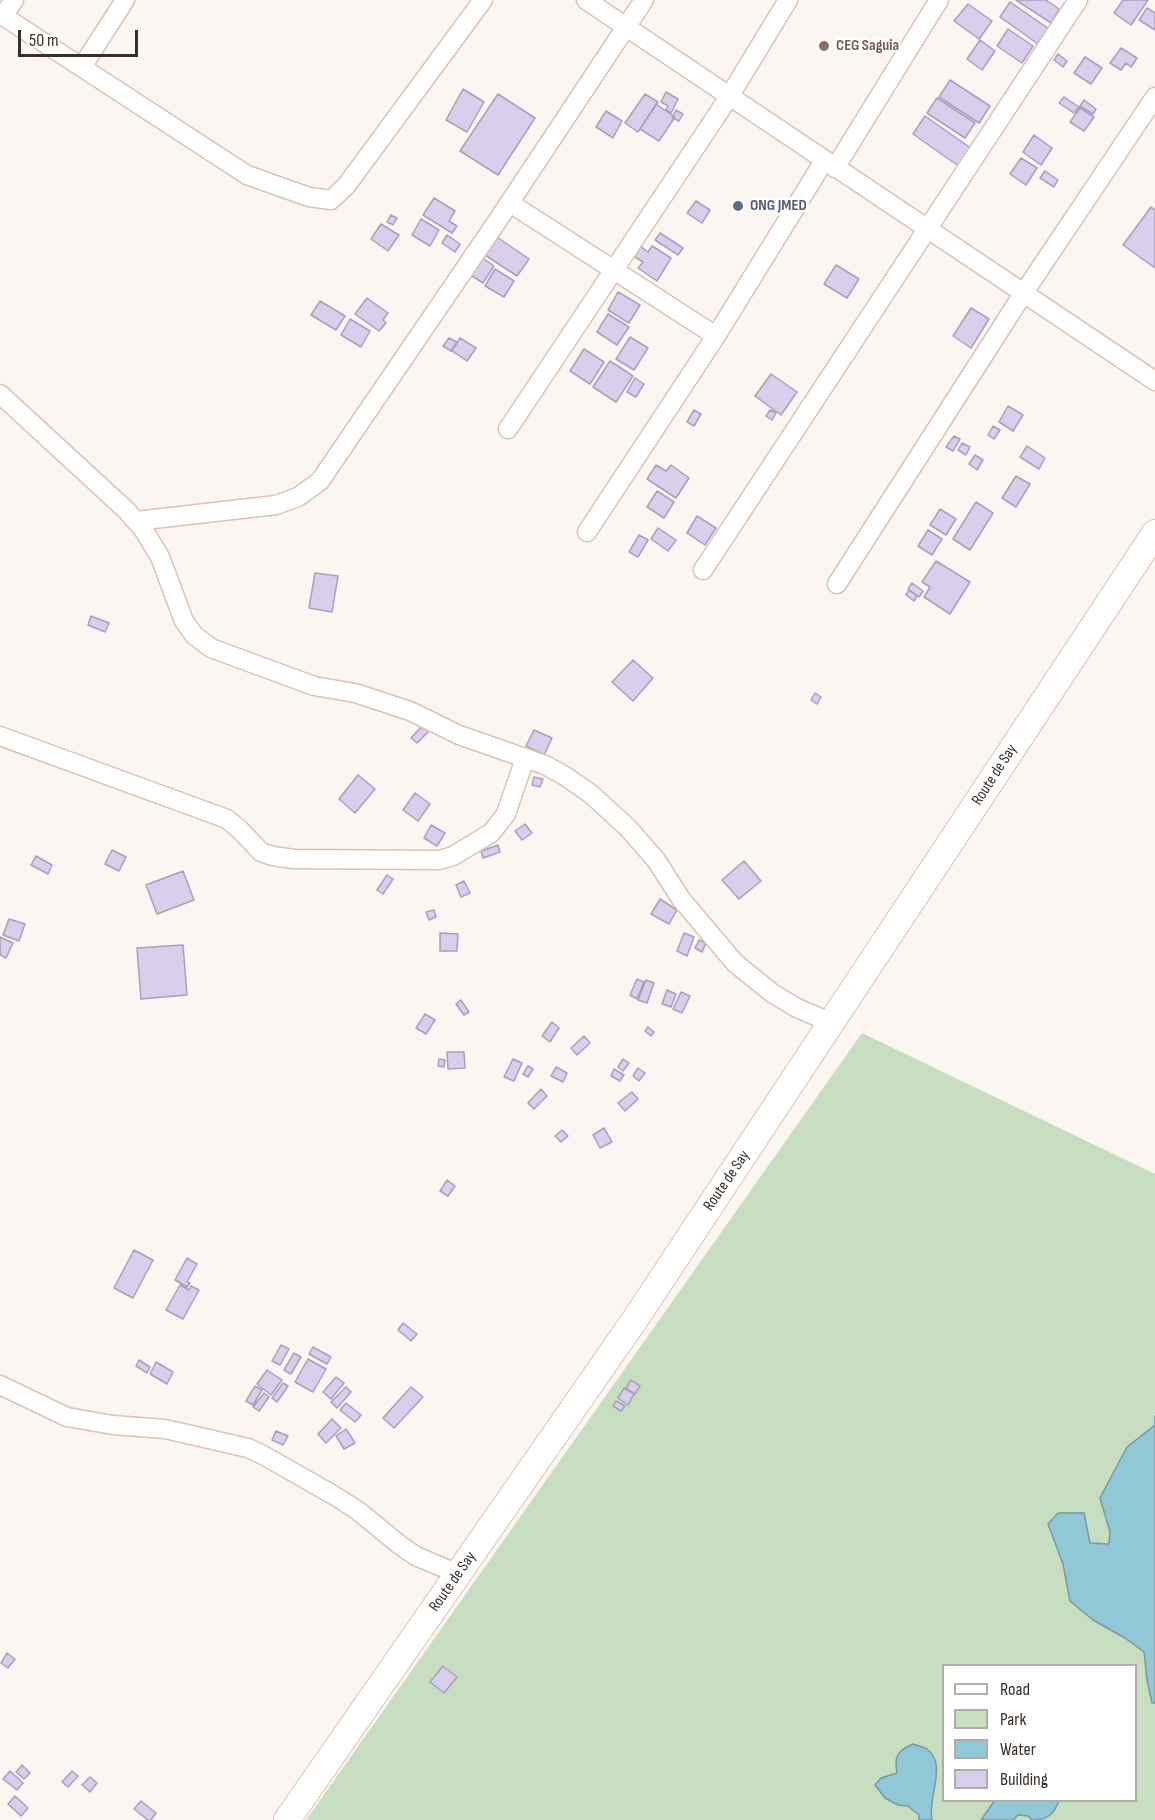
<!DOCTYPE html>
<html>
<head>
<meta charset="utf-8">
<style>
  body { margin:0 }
  #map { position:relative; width:1155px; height:1820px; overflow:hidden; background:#fcf6f2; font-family:"Sofia Sans Condensed",sans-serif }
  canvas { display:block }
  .legend { position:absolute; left:942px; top:1664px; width:195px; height:138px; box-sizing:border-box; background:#fff; border:2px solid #b0aca9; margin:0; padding:8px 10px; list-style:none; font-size:18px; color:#3a2f28 }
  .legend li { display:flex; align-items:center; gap:12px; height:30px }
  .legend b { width:30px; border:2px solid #b0aca9 }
  .scale { position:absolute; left:18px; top:30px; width:120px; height:27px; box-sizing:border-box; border:3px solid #3a2f28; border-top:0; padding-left:8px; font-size:18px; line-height:21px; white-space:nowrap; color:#3a2f28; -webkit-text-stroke:4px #fff; paint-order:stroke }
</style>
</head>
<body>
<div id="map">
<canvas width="1155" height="1820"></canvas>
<ul class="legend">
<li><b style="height:8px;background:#fff"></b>Road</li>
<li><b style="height:16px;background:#c8dec0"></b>Park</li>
<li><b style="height:16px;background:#91c8d8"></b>Water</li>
<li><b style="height:16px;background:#d9cfec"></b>Building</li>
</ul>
<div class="scale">50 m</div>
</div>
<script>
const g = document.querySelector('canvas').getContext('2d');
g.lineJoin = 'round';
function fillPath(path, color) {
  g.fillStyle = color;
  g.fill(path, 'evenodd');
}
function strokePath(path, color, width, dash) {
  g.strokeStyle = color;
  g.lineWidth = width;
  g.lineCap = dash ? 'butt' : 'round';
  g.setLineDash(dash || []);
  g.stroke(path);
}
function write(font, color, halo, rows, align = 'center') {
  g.font = font + ' "Sofia Sans Condensed",sans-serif';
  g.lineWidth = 5;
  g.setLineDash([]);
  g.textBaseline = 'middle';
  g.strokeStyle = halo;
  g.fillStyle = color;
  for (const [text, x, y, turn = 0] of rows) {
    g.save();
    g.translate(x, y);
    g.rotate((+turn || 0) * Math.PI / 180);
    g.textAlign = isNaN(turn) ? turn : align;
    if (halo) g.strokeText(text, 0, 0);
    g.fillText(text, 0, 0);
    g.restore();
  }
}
const green = new Path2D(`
  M862 1033 1155 1174V1820H306ZM944 1666H1136V1800H944Z`);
const water = new Path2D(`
  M1155 1416V1703H1152L1147 1680 1144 1652 1125 1638 1093 1620 1070 1601 1063 1564 1048 1524 1058 1513H1084L1090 1543 1109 1544 1110 1532 1100 1498 1127 1447 1155 1425Z
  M913 1744C917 1746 924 1747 927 1749 948 1764 927 1798 932 1820H919V1815L908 1806 898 1805 885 1798 875 1785 881 1778 897 1773C894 1756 897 1751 913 1744Z
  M995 1800H1059V1801C1053 1815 1048 1820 1032 1820L1028 1816 1018 1815 1013 1820H981Z`);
const building = new Path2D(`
  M1016 0H1046L1059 9 1051 23Z
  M1123 0H1148L1131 25 1114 13Z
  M1010 2 1049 29 1038 44 1000 17Z
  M968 4 992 21 979 39 954 21Z
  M1147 8 1155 13V30L1139 20Z
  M1008 29 1033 46 1022 63 997 46Z
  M980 40 995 51 982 70 967 59Z
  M1121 48 1137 58 1131 67 1126 63 1121 70 1110 63Z
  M1058 54 1067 61 1063 67 1054 60Z
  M1085 57 1102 68 1091 84 1074 73Z
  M950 80 990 106 979 123 939 97Z
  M463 89 484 102 467 132 446 120Z
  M666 92 678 99 671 113 666 110 668 106 661 102Z
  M498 94 535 118 498 175 460 151Z
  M645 94 658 102 638 132 625 123Z
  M1064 97 1079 107 1074 113 1059 103Z
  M937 98 975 123 965 138 927 113Z
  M1084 100 1096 109 1093 114 1080 106Z
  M656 104 675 117 659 141 640 129Z
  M1080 108 1094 117 1084 131 1070 122Z
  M676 110 683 114 679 121 672 118Z
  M606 111 622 121 613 138 596 127Z
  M925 116 972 149 960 167 913 134Z
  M1034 135 1052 148 1041 165 1023 152Z
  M1021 158 1037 168 1026 185 1010 174Z
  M1045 171 1058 180 1054 187 1040 178Z
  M434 198 455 211 449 221 457 226 452 233 423 215Z
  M696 201 710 210 702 223 687 213Z
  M1151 207 1155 210V268L1123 245Z
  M391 215 397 218 393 225 387 222Z
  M421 219 439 230 430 246 412 235Z
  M381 224 399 235 388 251 371 239Z
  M491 233 529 259 517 276 479 251Z
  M660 233 683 248 678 255 655 240Z
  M447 235 460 244 455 252 442 243Z
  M639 245 648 252 652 246 671 258 657 281 638 268 643 262 632 255Z
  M477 254 494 266 483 283 466 272Z
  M836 265 859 279 847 298 824 284Z
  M495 269 514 281 504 297 485 286Z
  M618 292 640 305 629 323 608 310Z
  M367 298 388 313 383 320 386 323 379 331 355 314Z
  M320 301 345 316 336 330 311 315Z
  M971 308 989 319 971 348 953 336Z
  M608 314 629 327 617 345 597 332Z
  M350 319 370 331 361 347 341 335Z
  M630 337 648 348 634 370 616 359Z
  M449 338 457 342 451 351 443 346Z
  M460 338 476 348 467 361 452 351Z
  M584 349 604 362 590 384 570 371Z
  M610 361 633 376 616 402 593 387Z
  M771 374 797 392 781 415 755 396Z
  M635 378 644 384 636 397 627 392Z
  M1008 406 1023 415 1013 431 999 422Z
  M694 410 701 414 694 426 687 422Z
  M770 410 776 413 772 420 766 416Z
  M993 426 1000 430 994 439 988 435Z
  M954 436 960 439 953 451 946 447Z
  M962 443 970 447 966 455 958 450Z
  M1027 446 1045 458 1039 469 1020 457Z
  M975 455 983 460 977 470 969 464Z
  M656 465 666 471 671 465 689 478 676 498 647 479Z
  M1016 476 1030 484 1016 507 1002 498Z
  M657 491 674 502 664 518 647 507Z
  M976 502 993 513 970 550 953 539Z
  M940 509 956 519 946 535 930 525Z
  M697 516 716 528 705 545 687 533Z
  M658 528 676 540 668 551 651 539Z
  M928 530 942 539 932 555 918 546Z
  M639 535 648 540 638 557 629 552Z
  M936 561 970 582 950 614 924 597 930 587 922 582Z
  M315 573 338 576 332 612 309 608Z
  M912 583 923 591 919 597 908 589Z
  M909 590 917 596 914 601 906 595Z
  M91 616 109 623 105 632 88 625Z
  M633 660 653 678 633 701 612 682Z
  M815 693 821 697 817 704 811 700Z
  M423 725 429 731 417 743 411 738Z
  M534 730 552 738 544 755 526 746Z
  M358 775 375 789 355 813 339 799Z
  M534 777 543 779 540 787 532 785Z
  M415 793 430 804 418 821 403 810Z
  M525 824 532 833 522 840 515 831Z
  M431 825 445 833 437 846 424 838Z
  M498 845 500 852 483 858 481 851Z
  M112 850 126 857 119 871 105 864Z
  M36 856 52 865 48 874 31 865Z
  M744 861 761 881 739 899 722 880Z
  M183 871 194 900 157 914 146 885Z
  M387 875 393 879 383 894 377 890Z
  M464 881 470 893 461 897 456 885Z
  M660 899 677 910 669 924 651 914Z
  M434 910 436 917 429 920 426 912Z
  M9 919 25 924 19 941 3 935Z
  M440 933 458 934 457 951H440Z
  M684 933 694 937 687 956 677 951Z
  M0 937 13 943 6 958 0 955Z
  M699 940 706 943 702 952 695 948Z
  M183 945 187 995 141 999 137 948Z
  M637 979 644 982 637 999 630 995Z
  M646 980 654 983 647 1003 638 1000Z
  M667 990 676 994 671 1007 662 1004Z
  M681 992 690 996 682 1013 673 1009Z
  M461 1000 469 1012 464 1015 456 1004Z
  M425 1014 435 1020 426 1034 416 1028Z
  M552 1022 559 1028 550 1042 542 1036Z
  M648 1027 654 1032 651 1036 645 1031Z
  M584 1036 590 1043 577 1055 571 1048Z
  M447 1052H464L465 1068 448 1069Z
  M439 1059 445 1060 444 1067 438 1066Z
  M513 1059 522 1063 514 1081 504 1077Z
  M623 1059 629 1063 623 1071 618 1067Z
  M528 1066 533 1069 528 1077 523 1074Z
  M556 1067 567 1073 563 1082 551 1076Z
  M638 1068 645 1073 639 1081 633 1076Z
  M614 1069 624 1075 620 1081 611 1076Z
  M541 1089 547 1096 534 1109 528 1103Z
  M632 1092 638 1099 625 1111 618 1103Z
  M604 1128 612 1142 600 1148 593 1135Z
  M562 1130 568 1136 561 1142 555 1136Z
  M447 1180 455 1186 448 1196 440 1191Z
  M134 1250 153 1260 133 1298 114 1288Z
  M187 1258 197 1264 187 1282 190 1283 187 1287 175 1280Z
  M180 1285 189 1290 191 1286 199 1290 183 1319 166 1310Z
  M403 1323 417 1334 411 1341 398 1330Z
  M281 1345 289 1349 280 1365 272 1361Z
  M313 1347 331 1357 327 1364 309 1354Z
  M294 1353 301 1357 291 1374 284 1370Z
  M308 1359 326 1369 313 1392 295 1382Z
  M139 1360 150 1367 147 1373 136 1366Z
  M156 1362 173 1372 167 1384 150 1374Z
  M267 1370 282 1380 271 1395 257 1384Z
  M336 1377 344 1383 331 1399 323 1392Z
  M631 1380 640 1386 635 1394 626 1388Z
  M283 1383 288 1386 277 1402 272 1398Z
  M255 1386 262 1390 253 1405 246 1401Z
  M346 1387 351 1392 337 1408 331 1402Z
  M411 1387 423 1397 394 1428 383 1418Z
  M624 1388 634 1394 628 1405 618 1398Z
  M264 1393 269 1397 259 1411 253 1407Z
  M616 1401 625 1406 621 1411 613 1406Z
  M346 1403 361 1415 355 1422 340 1410Z
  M332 1419 341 1428 326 1443 318 1434Z
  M346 1429 355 1443 344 1449 336 1436Z
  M276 1431 288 1436 283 1445 272 1440Z
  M7 1653 15 1659 8 1668 1 1663Z
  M443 1666 457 1677 444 1693 430 1682Z
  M22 1765 30 1773 24 1779 16 1772Z
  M10 1771 23 1783 17 1790 3 1779Z
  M72 1771 78 1776 68 1787 62 1782Z
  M90 1777 97 1783 90 1792 82 1785Z
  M15 1796 28 1808 21 1816 8 1804Z
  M141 1801 156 1813 151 1820H148L134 1809Z`);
const street = new Path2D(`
  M586 0 1155 381
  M0 14 247 175 309 197 331 200 346 186 483 0
  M3 16 14 0
  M82 67 125 0
  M835 168 939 0
  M510 203 716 336
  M0 394 126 510 143 529 160 557 184 621 194 635 211 648 314 686 355 693 410 711 459 735 545 765 565 776 591 794 628 828 656 860 681 899 735 963 772 993 797 1008 832 1023
  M508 429 729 97 788 0
  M136 521 276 505 298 497 320 481 496 223 644 0
  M587 532 716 336 824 161
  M703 570 1078 0
  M837 584 1023 294 1155 97
  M0 736 227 819 239 829 261 852 273 856 294 859 439 860 453 856 491 833 499 823 506 814 525 758
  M0 1385 67 1417 113 1425 165 1429 248 1448 263 1455 335 1496 357 1510 401 1546 416 1556 458 1574`);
const secondary = new Path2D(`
  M287 1820 636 1318 1155 533`);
const markers = [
  [824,46,6,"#8d6e63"],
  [738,206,6,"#5c6f8a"]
];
const educationNames = [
  ["CEG Saguia",836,46]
];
const serviceNames = [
  ["ONG JMED",750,206]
];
const streetNames = [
  ["Route de Say",995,775,-57],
  ["Route de Say",727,1181,-56],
  ["Route de Say",453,1582,-55]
];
fillPath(green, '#c8dec0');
fillPath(water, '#91c8d8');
strokePath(water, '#779aa3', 1.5);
fillPath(building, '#d9cfec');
strokePath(building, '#a99fbb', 1.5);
strokePath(street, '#dfc1b1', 21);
strokePath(secondary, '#dfc1b1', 28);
strokePath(street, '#fff', 18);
strokePath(secondary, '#fff', 26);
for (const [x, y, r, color] of markers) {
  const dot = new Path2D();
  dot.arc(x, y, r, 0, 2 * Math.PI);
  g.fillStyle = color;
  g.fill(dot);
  strokePath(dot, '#fff', 2);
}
write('bold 16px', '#785e54', '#fff', educationNames, 'left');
write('bold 16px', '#4e5e75', '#fff', serviceNames, 'left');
write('16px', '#3a2f28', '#fff', streetNames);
</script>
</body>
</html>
